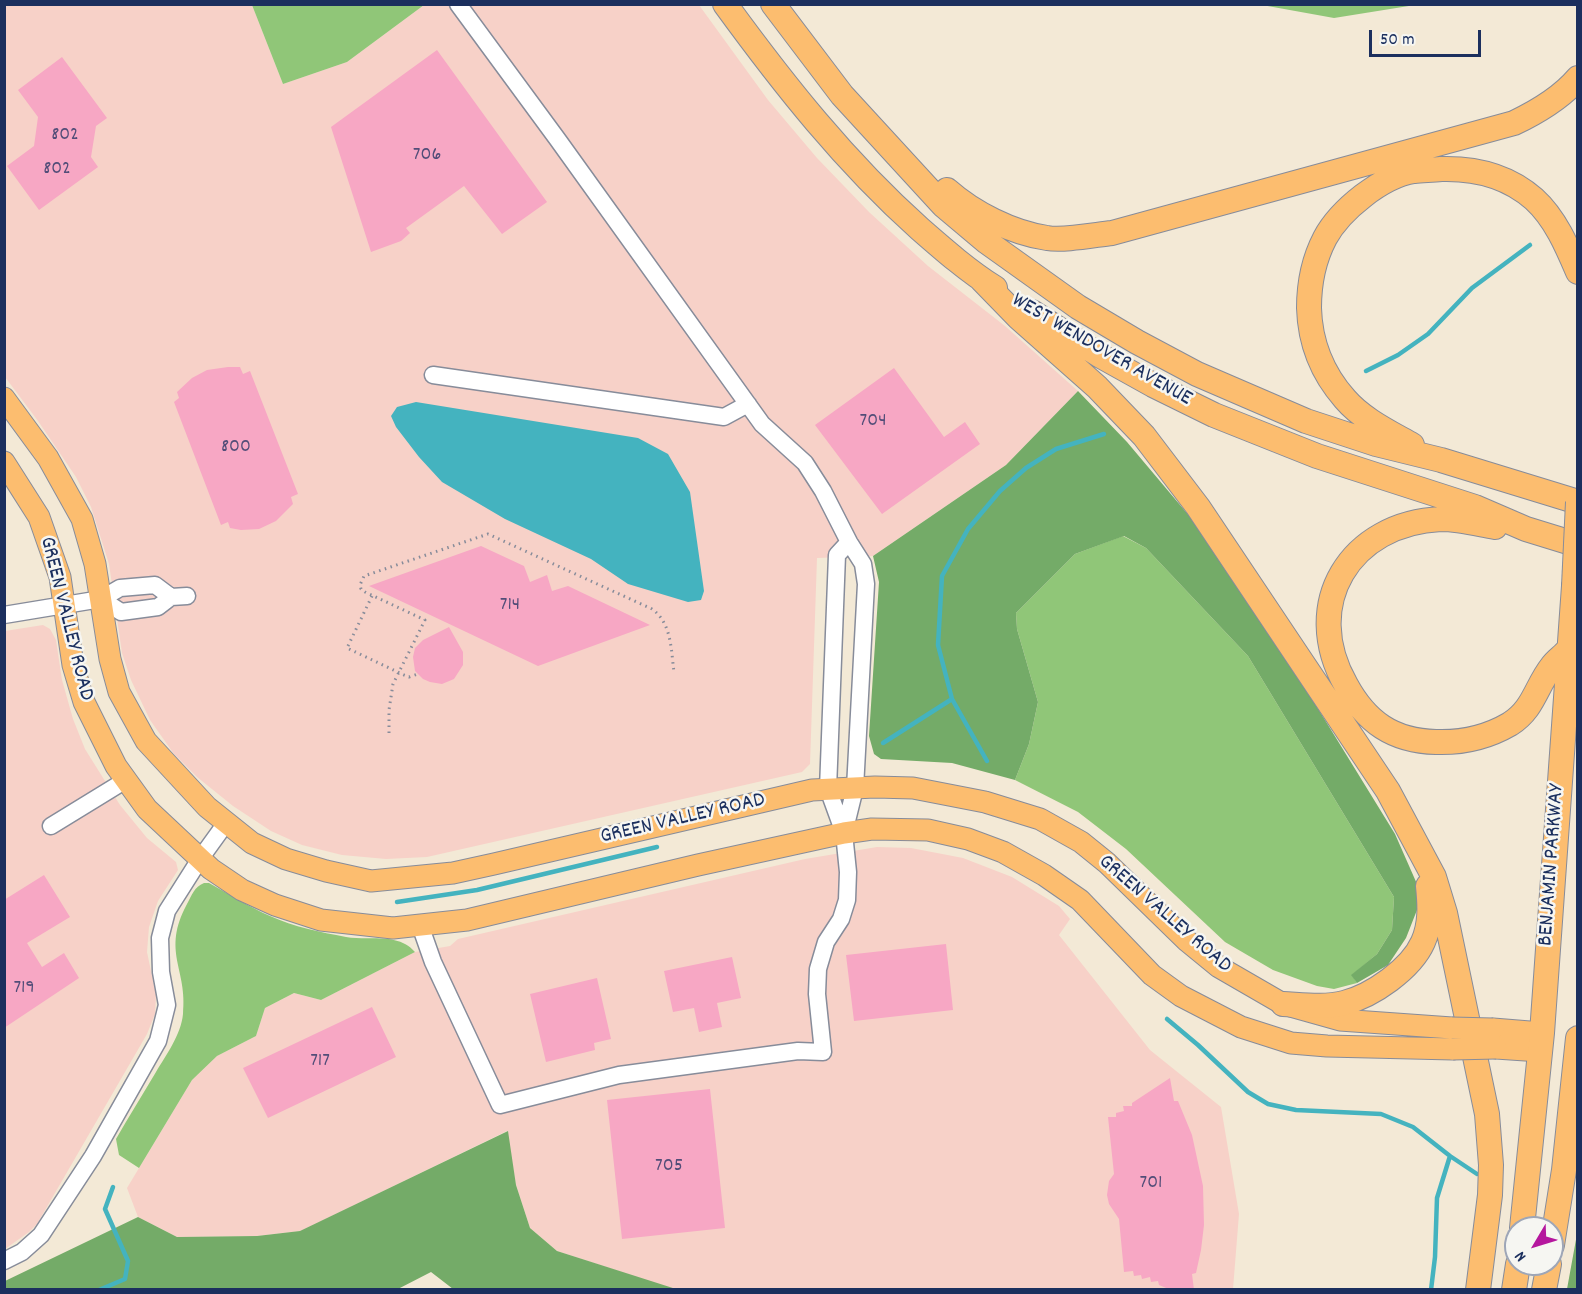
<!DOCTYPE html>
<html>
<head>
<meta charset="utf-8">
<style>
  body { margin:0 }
  #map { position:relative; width:1582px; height:1294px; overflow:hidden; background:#f3e9d6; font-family:Dekko,sans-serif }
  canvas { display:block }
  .frame { position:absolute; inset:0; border:6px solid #1b2f5e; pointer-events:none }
  .north { position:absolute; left:1504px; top:1216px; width:60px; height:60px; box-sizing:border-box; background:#f6f6f2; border:2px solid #9ea6b7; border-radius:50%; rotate:232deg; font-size:16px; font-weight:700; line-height:24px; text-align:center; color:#1b2f5e }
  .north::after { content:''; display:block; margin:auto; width:21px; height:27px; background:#b5179e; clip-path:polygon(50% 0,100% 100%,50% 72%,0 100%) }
  .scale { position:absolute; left:1369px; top:30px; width:112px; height:27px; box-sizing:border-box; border:3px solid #1b2f5e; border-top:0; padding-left:8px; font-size:18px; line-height:21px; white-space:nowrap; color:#1b2f5e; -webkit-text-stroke:4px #f6f6f2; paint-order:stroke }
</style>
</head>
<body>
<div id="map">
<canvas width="1582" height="1294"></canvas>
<div class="frame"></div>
<div class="north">N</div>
<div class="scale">50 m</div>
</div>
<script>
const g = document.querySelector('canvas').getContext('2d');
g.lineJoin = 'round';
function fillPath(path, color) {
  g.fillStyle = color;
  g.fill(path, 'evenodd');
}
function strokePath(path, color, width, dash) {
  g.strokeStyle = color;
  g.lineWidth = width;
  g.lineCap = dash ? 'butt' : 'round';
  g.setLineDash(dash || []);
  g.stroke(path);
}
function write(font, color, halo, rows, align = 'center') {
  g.font = font + ' Dekko,sans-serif';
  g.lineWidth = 5;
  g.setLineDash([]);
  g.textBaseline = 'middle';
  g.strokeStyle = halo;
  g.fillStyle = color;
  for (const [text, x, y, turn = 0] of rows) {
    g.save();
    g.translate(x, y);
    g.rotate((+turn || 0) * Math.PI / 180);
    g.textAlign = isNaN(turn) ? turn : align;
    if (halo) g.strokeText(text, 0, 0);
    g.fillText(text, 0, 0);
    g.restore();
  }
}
const built = new Path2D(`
  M4 5H252L283 84 347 62 424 5H699L768 100 817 158 869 212 928 266 1005 326 1078 391 1006 465 873 556 817 558 810 764 802 772 427 857 386 859 342 855 302 845 271 831 233 806 197 777 174 754 150 720 131 680 122 653 109 564 91 507 76 477 38 421 5 377Z
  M43 625 50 629 56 640 62 680 73 719 85 749 120 805 147 838 176 862 178 870 158 901 149 927 147 952 156 995 155 1014 147 1034 37 1224 29 1232 5 1249V631Z
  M877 847 911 848 963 858 1012 877 1059 906 1070 919 1059 935 1150 1050 1221 1107 1239 1214 1233 1289 676 1290 557 1251 530 1228 516 1185 507 1131 301 1231 257 1236 177 1237 138 1217 127 1188 192 1080 217 1056 256 1036 265 1008 294 993 321 1000 415 952 450 946 458 939 805 859Z`);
const green = new Path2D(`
  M252 5H424L347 62 283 84Z
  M1262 5H1415L1334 18Z
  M1123 536 1146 548 1248 656 1394 897 1392 930 1377 954 1352 975 1357 983 1334 989 1317 986 1273 970 1225 942 1126 849 1078 812 1015 780 1029 744 1038 702 1017 629 1016 613 1075 554Z
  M204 883H209C229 894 249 907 270 916 294 927 320 932 346 937 369 941 398 932 415 952L321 1000 294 993 265 1008 256 1036 217 1056 192 1080 139 1168 119 1155 116 1139C129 1116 143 1094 156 1072 166 1055 181 1035 183 1014 188 969 161 952 187 904 192 895 194 887 204 883Z`);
const forest = new Path2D(`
  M1078 391 1127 442 1191 518 1293 668 1395 834 1417 884V910L1406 938 1388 965 1357 983 1351 975 1377 954 1392 930 1394 897 1248 656 1146 548 1124 536 1075 554 1016 613 1017 629 1038 702 1029 744 1015 780 952 763 881 759 874 754 869 736 879 582 873 556 1006 465Z
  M508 1131 516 1185 530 1228 557 1251 676 1289H453L431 1272 396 1290 5 1289V1281L138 1217 177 1237 257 1236 300 1231Z
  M1577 1234V1289H1567Z`);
const water = new Path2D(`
  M416 402 638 438 668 454 690 492 704 591 701 600 688 602 628 584 591 559 505 519 442 482 419 457 396 427 391 416 397 407Z`);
const stream = new Path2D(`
  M1366 371 1398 355 1428 334 1472 288 1530 245
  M883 743 952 699
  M987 761 952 699 938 645 942 576 968 529 1000 491 1026 468 1056 449 1104 434
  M397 902 477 890 657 847
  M1167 1019 1198 1045 1248 1092 1268 1104 1296 1110 1381 1114 1413 1127 1450 1156 1477 1174
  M99 1290 125 1279 128 1261 105 1209 113 1187
  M1431 1290 1435 1257 1437 1198 1450 1156`);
const building = new Path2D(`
  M437 50 547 202 502 234 464 186 406 228 410 233 401 241 371 252 331 127Z
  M62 57 107 118 96 126 91 157 98 167 39 210 7 166 34 146 38 117 18 90Z
  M228 367H240L243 374 250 371 298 494 291 497 293 504 276 521 259 529 241 530 230 528 228 522 221 525 174 402 179 398 177 392 192 378 207 370Z
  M894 368 944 437 965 422 980 444 882 514 815 425Z
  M481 546 524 566 530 582 547 575 552 591 568 586 650 625 538 666 369 586Z
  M449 627 463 652V665L454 679 442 684 430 682 423 679 415 671 413 657 415 648 423 640Z
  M44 875 70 917 27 943 42 967 64 953 79 978 4 1028V900Z
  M946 944 953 1010 854 1021 846 955Z
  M732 957 741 998 717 1003 722 1027 699 1032 694 1008 673 1012 664 971Z
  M597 978 611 1039 594 1043 595 1050 546 1062 530 994Z
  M372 1007 396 1057 268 1118 243 1068Z
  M1170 1078 1174 1101H1178L1192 1135 1203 1186 1204 1225 1201 1250 1196 1273 1192 1274 1194 1290H1171L1159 1285 1158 1281 1151 1282 1150 1277 1142 1279 1141 1275 1134 1276 1133 1271 1124 1272 1119 1219 1109 1204 1107 1195 1109 1181 1114 1174 1108 1117H1116V1113L1124 1111 1123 1106H1132V1103Z
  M710 1089 725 1228 622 1239 607 1100Z`);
const path = new Path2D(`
  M372 596 347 648 404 675 409 677 418 674
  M389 733V710L393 684 425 620 365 592 361 589 360 585 364 576 488 534 652 609C672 623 671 651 674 672`);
const minor = new Path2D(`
  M458 4 558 140 762 424 805 463 823 491 849 542 863 564 866 584 855 788 844 833
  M433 375 724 417 748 404
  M171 597 187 596
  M4 615 101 599 120 588 155 585 171 597 158 607 121 612 101 599
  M51 826 126 780
  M420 925 433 962 500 1105 619 1075 798 1051 823 1052 817 994 818 969 826 942 841 919 847 900 848 872 844 833 828 789 837 555 849 542
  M4 1261 22 1252 41 1235 93 1156 158 1041 167 1005 161 972 160 938 167 911 200 859 226 823`);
const major = new Path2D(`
  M4 398 48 458 82 519 95 564 110 659 119 692 146 741 207 807 252 843 286 859 326 871 371 881 453 873 494 864 812 790 875 787 913 788 985 802 1040 819 1081 842 1107 863 1186 940 1219 967 1283 1004 1340 1020 1452 1028
  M4 462 39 517 60 577 73 665 84 702 116 766 147 809 211 869 242 890 275 905 321 920 393 928 467 920 698 865 844 833 872 829 928 830 968 839 1003 852 1044 875 1080 900 1152 975 1181 996 1241 1027 1291 1043 1327 1046 1453 1049
  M1493 1029 1542 1033
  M1496 1048 1540 1051`);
const highway = new Path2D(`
  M725 4C784 85 845 162 920 229 944 250 968 271 995 288
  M773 4 842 95 943 205 987 242 1078 307 1137 342 1197 374 1306 421 1376 444 1441 460 1578 502
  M947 190C973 213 1012 233 1047 238 1063 241 1094 235 1112 233L1514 123C1537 112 1561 98 1578 78
  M982 280 1018 317 1097 387 1144 436 1198 507 1388 791 1434 877 1445 913 1487 1114 1491 1165 1490 1195 1478 1290
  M1032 312 1099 355 1153 385 1214 415 1317 456 1475 507 1526 529 1578 545
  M1412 445C1389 432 1362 419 1345 399 1322 373 1310 343 1309 308 1309 285 1314 259 1325 238 1340 210 1382 176 1414 171 1422 170 1432 170 1441 169 1474 168 1508 176 1534 199 1555 218 1567 246 1578 272
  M1495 527C1478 524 1459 519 1441 519 1350 523 1300 604 1346 685 1366 722 1393 741 1436 742 1463 743 1486 738 1510 724 1534 709 1536 686 1552 666 1556 660 1563 656 1568 650
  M1283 1004C1303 1005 1324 1008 1344 1003 1372 996 1411 969 1423 942 1431 924 1430 905 1428 886
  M1522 1228 1542 1033 1574 586
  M1552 1245 1564 1170 1578 1038
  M1514 1290 1518 1264
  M1544 1290 1549 1264`);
const majorBridge = new Path2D(`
  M1452 1028 1493 1029
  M1453 1049 1496 1048`);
const highwayBridge = new Path2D(`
  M1574 586 1578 502`);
const numberNames = [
  ["802",65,136],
  ["706",427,156],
  ["802",57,170],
  ["704",873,422],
  ["800",236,448],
  ["714",510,606],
  ["719",24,989],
  ["717",320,1062],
  ["705",669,1167],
  ["701",1151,1184]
];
const streetNames = [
  ["WEST WENDOVER AVENUE",1101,351,30],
  ["GREEN VALLEY ROAD",65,619,76],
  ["GREEN VALLEY ROAD",683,820,-13],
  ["BENJAMIN PARKWAY",1553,865,-86],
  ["GREEN VALLEY ROAD",1164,915,41]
];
fillPath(built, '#f7d1c8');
fillPath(green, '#90c678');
fillPath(forest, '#74ab68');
fillPath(water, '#44b3bf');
strokePath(stream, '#44b3bf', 4.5);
fillPath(building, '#f7a7c4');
strokePath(minor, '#878c9a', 19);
strokePath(major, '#878c9a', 23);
strokePath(highway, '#878c9a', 26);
strokePath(path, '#878c9a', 3, [1.5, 4.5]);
strokePath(minor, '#fff', 16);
strokePath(major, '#fcbd6f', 21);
strokePath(highway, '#fcbd6f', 24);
strokePath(majorBridge, '#878c9a', 23, []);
strokePath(highwayBridge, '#878c9a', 26, []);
strokePath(majorBridge, '#fcbd6f', 21);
strokePath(highwayBridge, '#fcbd6f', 24);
write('20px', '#524d78', null, numberNames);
write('22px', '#1b2f5e', '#f6f6f2', streetNames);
</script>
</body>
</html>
